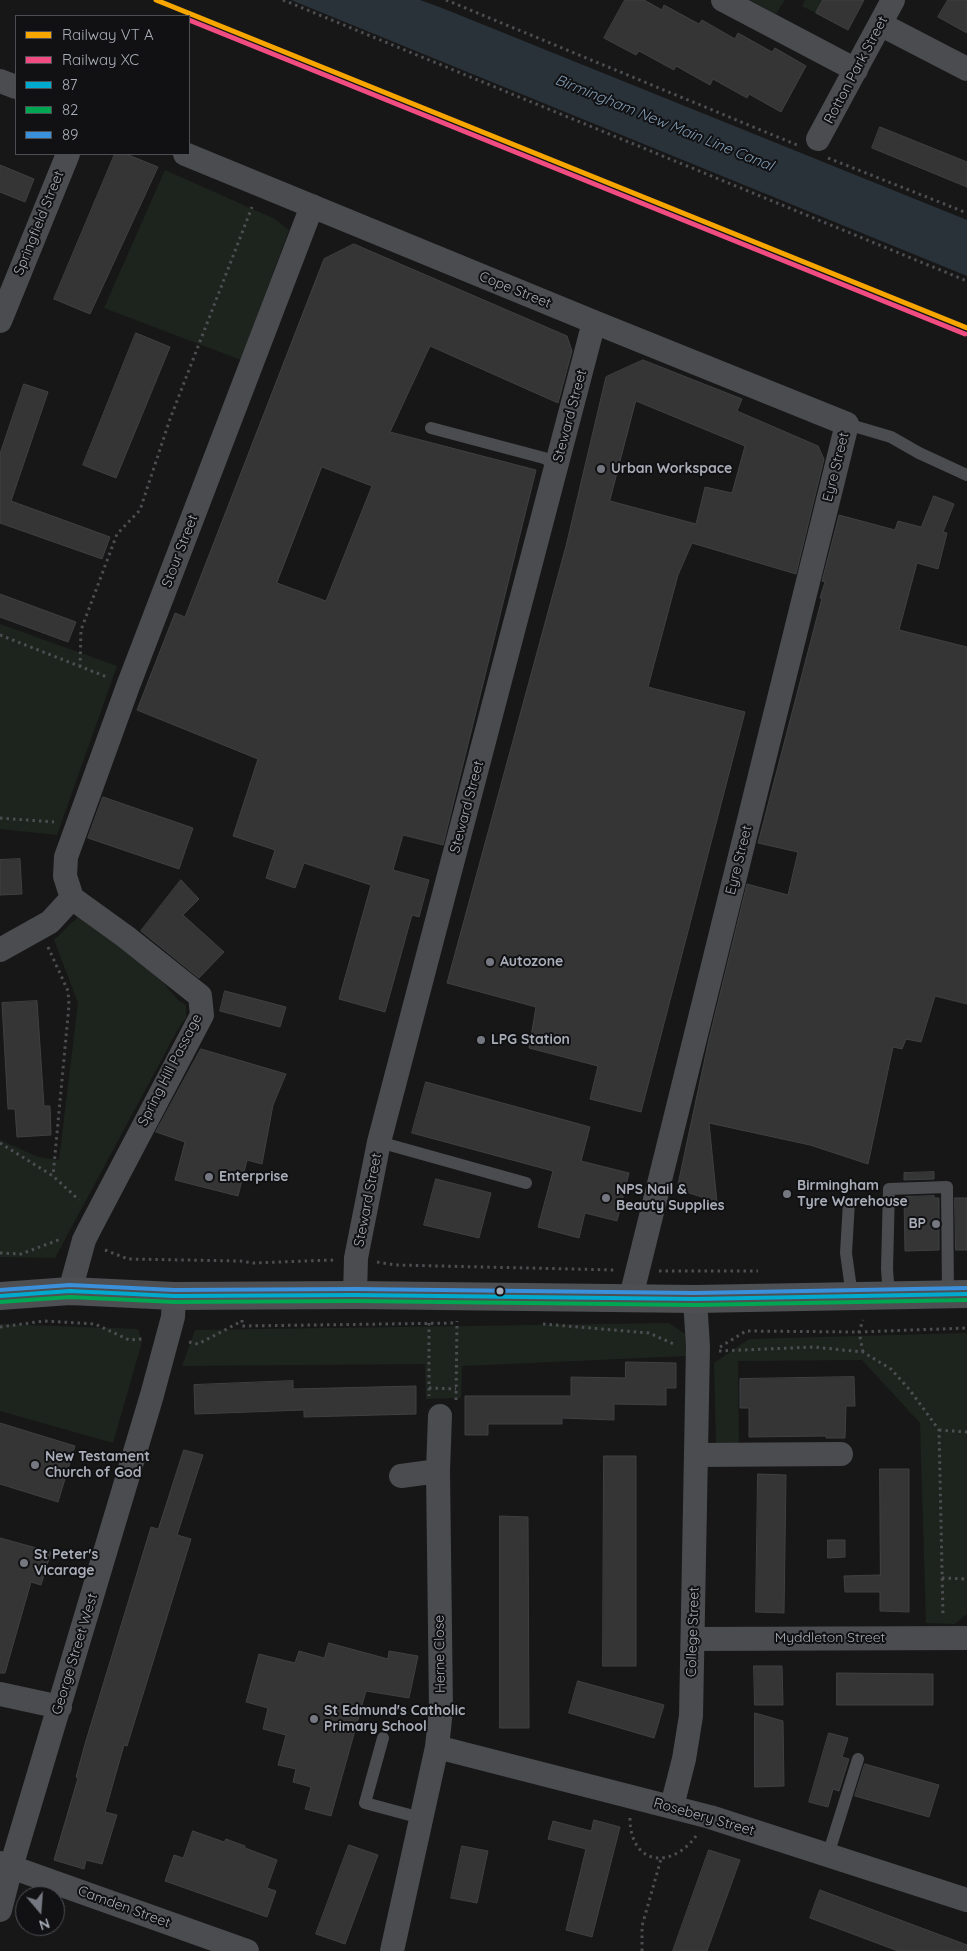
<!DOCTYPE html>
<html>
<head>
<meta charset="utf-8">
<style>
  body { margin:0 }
  #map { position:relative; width:967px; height:1951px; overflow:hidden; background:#171717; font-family:Quicksand,sans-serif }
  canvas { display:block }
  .legend { position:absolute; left:15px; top:15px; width:175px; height:140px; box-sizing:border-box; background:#111113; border:1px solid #4d4f55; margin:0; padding:6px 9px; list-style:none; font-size:15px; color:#a8adb8 }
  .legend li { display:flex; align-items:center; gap:10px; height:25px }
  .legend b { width:25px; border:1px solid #4d4f55 }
  .north { position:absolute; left:15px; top:1886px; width:50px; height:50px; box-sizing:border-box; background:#111113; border:1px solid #4d4f55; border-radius:50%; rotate:162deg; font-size:14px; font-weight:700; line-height:20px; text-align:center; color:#a8adb8 }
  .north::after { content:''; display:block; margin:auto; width:18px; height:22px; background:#757880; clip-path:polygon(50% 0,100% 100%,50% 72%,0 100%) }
</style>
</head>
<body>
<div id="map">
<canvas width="967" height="1951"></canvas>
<ul class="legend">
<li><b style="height:6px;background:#f7a600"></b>Railway VT A</li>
<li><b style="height:6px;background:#f14c82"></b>Railway XC</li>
<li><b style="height:6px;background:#00a9ce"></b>87</li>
<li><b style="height:6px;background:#00a651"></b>82</li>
<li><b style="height:6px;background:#3a90db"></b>89</li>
</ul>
<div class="north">N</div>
</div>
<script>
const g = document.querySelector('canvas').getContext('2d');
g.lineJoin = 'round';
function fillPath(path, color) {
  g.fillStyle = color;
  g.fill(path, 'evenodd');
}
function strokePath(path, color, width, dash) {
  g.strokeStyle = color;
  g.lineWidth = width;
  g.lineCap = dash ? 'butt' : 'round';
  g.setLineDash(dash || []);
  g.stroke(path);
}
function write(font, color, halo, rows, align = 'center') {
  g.font = font + ' Quicksand,sans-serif';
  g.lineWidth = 4;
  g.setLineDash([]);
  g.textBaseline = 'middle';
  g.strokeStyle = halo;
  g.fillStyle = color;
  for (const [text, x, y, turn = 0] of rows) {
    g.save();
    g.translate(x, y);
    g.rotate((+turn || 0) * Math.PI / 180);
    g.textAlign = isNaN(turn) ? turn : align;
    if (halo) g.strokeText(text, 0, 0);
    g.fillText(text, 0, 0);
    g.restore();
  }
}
const green = new Path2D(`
  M750 0H785L776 14Z
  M805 0H823L816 13 802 6Z
  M165 170 275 219 289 230 241 360 104 308Z
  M0 624 117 666 57 835 0 829Z
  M81 914 140 955 178 1000 186 1005V1018L178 1029 55 1258 0 1257V1140L38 1157 59 1160 78 1003 54 940Z
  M669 1323 685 1334 687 1356 462 1366 461 1398 426 1399 425 1364 182 1366 195 1330Z
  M0 1324 138 1329 142 1342 113 1443 0 1411Z
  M967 1333V1614L955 1624 926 1623 920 1423 862 1360 738 1361 739 1446 716 1445 714 1363 749 1339Z`);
const water = new Path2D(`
  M291 0H420L442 8 967 220V276Z`);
const building = new Path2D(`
  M625 0H644L662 10 664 5 699 24 702 20 735 39 738 33 772 52 775 48 806 66 781 112 749 94 747 98 713 79 710 85 676 66 674 70 639 51 636 55 604 38Z
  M823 0H864L848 30 816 13Z
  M948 0H967V33L938 17Z
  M880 127 967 162V187L872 148Z
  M115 154H126L158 167 90 314 54 299Z
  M0 165 34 179 25 202 0 192Z
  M354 244 567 336 572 351 558 403 430 346 390 432 536 470 443 845 403 835 393 870 429 880 419 917 412 915 385 1012 339 999 371 885 304 863 295 888 266 878 275 850 233 836 258 759 137 710 175 613 185 617 324 259ZM322 467 372 486 326 601 277 583Z
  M136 333 170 347 116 478 83 465Z
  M643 360 742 399 737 411 818 446 824 459 796 574 692 543 678 575 648 687 745 712 641 1112 590 1099 598 1066 529 1048 536 1007 447 983 566 546 606 377ZM636 401 745 446 732 493 705 487 696 524 610 501Z
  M24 384 48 392 11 501 110 537 102 559 0 523V454Z
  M934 496 954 504 943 532 947 533 938 569 917 563 899 630 967 647V1004L935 996 921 1042 906 1039 902 1049 893 1047 868 1164 810 1145 709 1123 717 1202 677 1189 709 1039 747 884 788 895 798 852 758 843 822 598H820L825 582 822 581 839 515 895 530 898 521 921 527Z
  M0 594 76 622 68 642 0 617Z
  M103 797 193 828 179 869 88 838Z
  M20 859 22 894 0 895V860Z
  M181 880 199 899 183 915 224 952 199 978 141 931Z
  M225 991 286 1007 280 1027 220 1011Z
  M37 1001 44 1106H50L51 1135 17 1137 15 1109H8L2 1003Z
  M201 1049 286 1074 273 1105 262 1164 247 1160 238 1196 175 1180 185 1142 156 1132Z
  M426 1082 590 1127 581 1161 629 1173 617 1221 585 1213 579 1238 538 1227 553 1171 412 1133Z
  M934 1172V1179L904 1180V1173Z
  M436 1179 491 1193 479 1238 424 1225Z
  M934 1196V1198H939V1250L905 1251 904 1197Z
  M955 1198H967V1250H956Z
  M626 1362 676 1363V1388H666V1405L614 1404V1420L562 1418V1424H488V1435H465V1396H571V1377L625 1378Z
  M854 1377 855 1406H846L845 1438H826V1436L749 1437V1408H740V1379Z
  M293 1381V1389L416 1386V1414L304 1417V1410L195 1414 194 1385Z
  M0 1423 75 1446 58 1502 0 1484Z
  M184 1450 203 1455 177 1535 191 1539 127 1746 124 1745 105 1812 117 1815 102 1864 86 1860 84 1869 54 1860 78 1778 76 1777 85 1744 151 1527 158 1529Z
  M604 1456H636V1666H603Z
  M880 1469H909V1612L880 1611V1592H845L844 1576 880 1575Z
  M758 1474 786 1475 784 1613 756 1612Z
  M500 1516 528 1517 529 1728H500Z
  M0 1538 51 1552 41 1585 31 1582 5 1673H0Z
  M828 1540H845V1557L828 1558Z
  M329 1643 388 1659 389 1651 418 1656 409 1698 366 1691 331 1816 305 1809 311 1787 293 1782 296 1769 278 1765 286 1735 263 1729 268 1708 246 1702 259 1654 295 1663 299 1651 324 1658Z
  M754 1666H782L783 1705H755Z
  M837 1673 933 1674V1705H837Z
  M578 1681 664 1705 654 1738 569 1713Z
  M755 1713 783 1721 784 1786 755 1787Z
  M829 1733 848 1738 842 1757 849 1759 839 1791 833 1789 828 1807 809 1802Z
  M865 1764 939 1785 929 1817 855 1796Z
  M594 1820 620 1827 592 1937 566 1930 586 1849 548 1839 553 1821 591 1831Z
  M193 1831 224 1842 226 1839 245 1846V1848L277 1860 267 1888 276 1891 267 1917 165 1881 174 1855 183 1858Z
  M349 1845 378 1855 345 1944 316 1934Z
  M462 1846 488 1851 477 1903 451 1898Z
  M709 1850 740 1860 707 1951H673Z
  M820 1890 967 1945V1951H898L810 1918Z`);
const path = new Path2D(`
  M283 0 967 281
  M446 0 797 145
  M828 158 967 213
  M0 635 107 677
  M80 667 81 630 117 534 140 510 170 419 252 207
  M0 818 54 822
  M48 947 68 991 69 1005 53 1176
  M0 1143 53 1176 79 1200
  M105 1250 128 1259 240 1261 253 1263 334 1260
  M0 1253 21 1254 61 1239
  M377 1262 396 1265 615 1270
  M659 1271H758
  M242 1320V1326L457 1323
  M429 1323V1396
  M543 1324 649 1333 676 1345
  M0 1327 44 1321 95 1324 129 1340 143 1339
  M189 1342 198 1344 242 1321
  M720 1347 746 1331 859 1332 967 1328
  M719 1351 814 1347 863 1352 891 1369 909 1389 939 1430 943 1616
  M863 1352 859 1332 863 1320
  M429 1388 456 1389
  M456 1400 457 1321
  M939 1430 967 1432
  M942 1578 967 1579
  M630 1818C630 1865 671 1870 696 1836
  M642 1951V1926L661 1859`);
const lane = new Path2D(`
  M847 424 891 437 919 453 967 475
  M431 428 544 458 557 464
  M379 1142 526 1183
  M849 1202 846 1253 852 1296
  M889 1296 887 1269 889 1189 947 1187 948 1295
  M383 1738 365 1803 421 1818
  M828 1855 858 1759`);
const street = new Path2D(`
  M723 0 856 70
  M880 24 967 69
  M0 81 16 87
  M818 139 893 0
  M185 154 594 322 847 424 631 1297
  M0 321 68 154
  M72 898 65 876 66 857 128 686 312 206
  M0 950 50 922 72 898
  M70 1291 84 1240 89 1230 202 1015 200 996 126 937 72 898
  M355 1295 356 1258 379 1142 594 322
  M697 1455 841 1454
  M401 1476 438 1471
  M694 1639 967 1638
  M0 1694 60 1707
  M437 1747 710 1817 967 1900
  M672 1806 684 1759 691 1716 698 1347 695 1299
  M0 1863 247 1951
  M0 1910 11 1867 152 1395 173 1317 174 1296
  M392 1951 437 1747 441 1710 438 1471 440 1416`);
const primary = new Path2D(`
  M0 1296 70 1291 174 1296 355 1295 695 1299 967 1294`);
const bus1 = new Path2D(`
  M0 1296 70 1291 174 1296 355 1295 695 1299 967 1294`);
const bus2 = new Path2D(`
  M0 1302 70 1297 174 1302 355 1301 695 1305 967 1300`);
const bus3 = new Path2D(`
  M0 1290 70 1285 174 1290 355 1289 695 1293 967 1288`);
const rail1 = new Path2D(`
  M156 0 967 328`);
const rail2 = new Path2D(`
  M189 20 965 334`);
const markers = [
  [601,469,5,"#757880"],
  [490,962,5,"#757880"],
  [481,1040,5,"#757880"],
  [209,1177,5,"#757880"],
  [787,1194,5,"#757880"],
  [606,1198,5,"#757880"],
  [936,1224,5,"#757880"],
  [500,1291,4.5,"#a8adb8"],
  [35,1465,5,"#757880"],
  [24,1563,5,"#757880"],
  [314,1719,5,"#757880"]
];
const streetNames = [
  ["Rotton Park Street",856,70,-62],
  ["Springfield Street",39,223,-68],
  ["Cope Street",515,290,22],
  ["Steward Street",570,416,-75],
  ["Eyre Street",836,467,-76],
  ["Stour Street",180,551,-69],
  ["Steward Street",467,807,-75],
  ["Eyre Street",739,860,-76],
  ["Spring Hill Passage",170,1070,-63],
  ["Steward Street",368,1200,-79],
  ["College Street",693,1632,-88],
  ["Myddleton Street",830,1638],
  ["George Street West",75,1654,-73],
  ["Herne Close",440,1654,-91],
  ["Rosebery Street",704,1817,16],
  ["Camden Street",124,1907,20]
];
const poiNames = [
  ["Urban Workspace",611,469],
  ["Autozone",500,962],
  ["LPG Station",491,1040],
  ["Enterprise",219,1177],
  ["Birmingham",797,1186],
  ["Tyre Warehouse",797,1202],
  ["NPS Nail &",616,1190],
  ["Beauty Supplies",616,1206],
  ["BP",926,1224,"right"],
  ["New Testament",45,1457],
  ["Church of God",45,1473],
  ["St Peter's",34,1555],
  ["Vicarage",34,1571],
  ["St Edmund's Catholic",324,1711],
  ["Primary School",324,1727]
];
const waterNames = [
  ["Birmingham New Main Line Canal",664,123,22]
];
fillPath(green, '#1d241e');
fillPath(water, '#2a3239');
fillPath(building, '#353536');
strokePath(building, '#3f4043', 1);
strokePath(path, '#4d4e52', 3, [2.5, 4]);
strokePath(lane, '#4b4c50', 12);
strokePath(street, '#4b4c50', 24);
strokePath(primary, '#4d4f52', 28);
strokePath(bus1, '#00a9ce', 4);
strokePath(bus2, '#00a651', 4);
strokePath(bus3, '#3a90db', 4);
strokePath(rail1, '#f7a600', 5);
strokePath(rail2, '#f14c82', 5);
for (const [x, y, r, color] of markers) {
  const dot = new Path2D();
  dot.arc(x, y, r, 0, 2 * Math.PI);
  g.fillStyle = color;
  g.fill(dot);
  strokePath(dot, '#111113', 2);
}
write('14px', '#a8adb8', '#111113', streetNames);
write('bold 14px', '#a8adb8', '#111113', poiNames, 'left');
write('italic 15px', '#7f9bb3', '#111113', waterNames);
</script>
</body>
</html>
